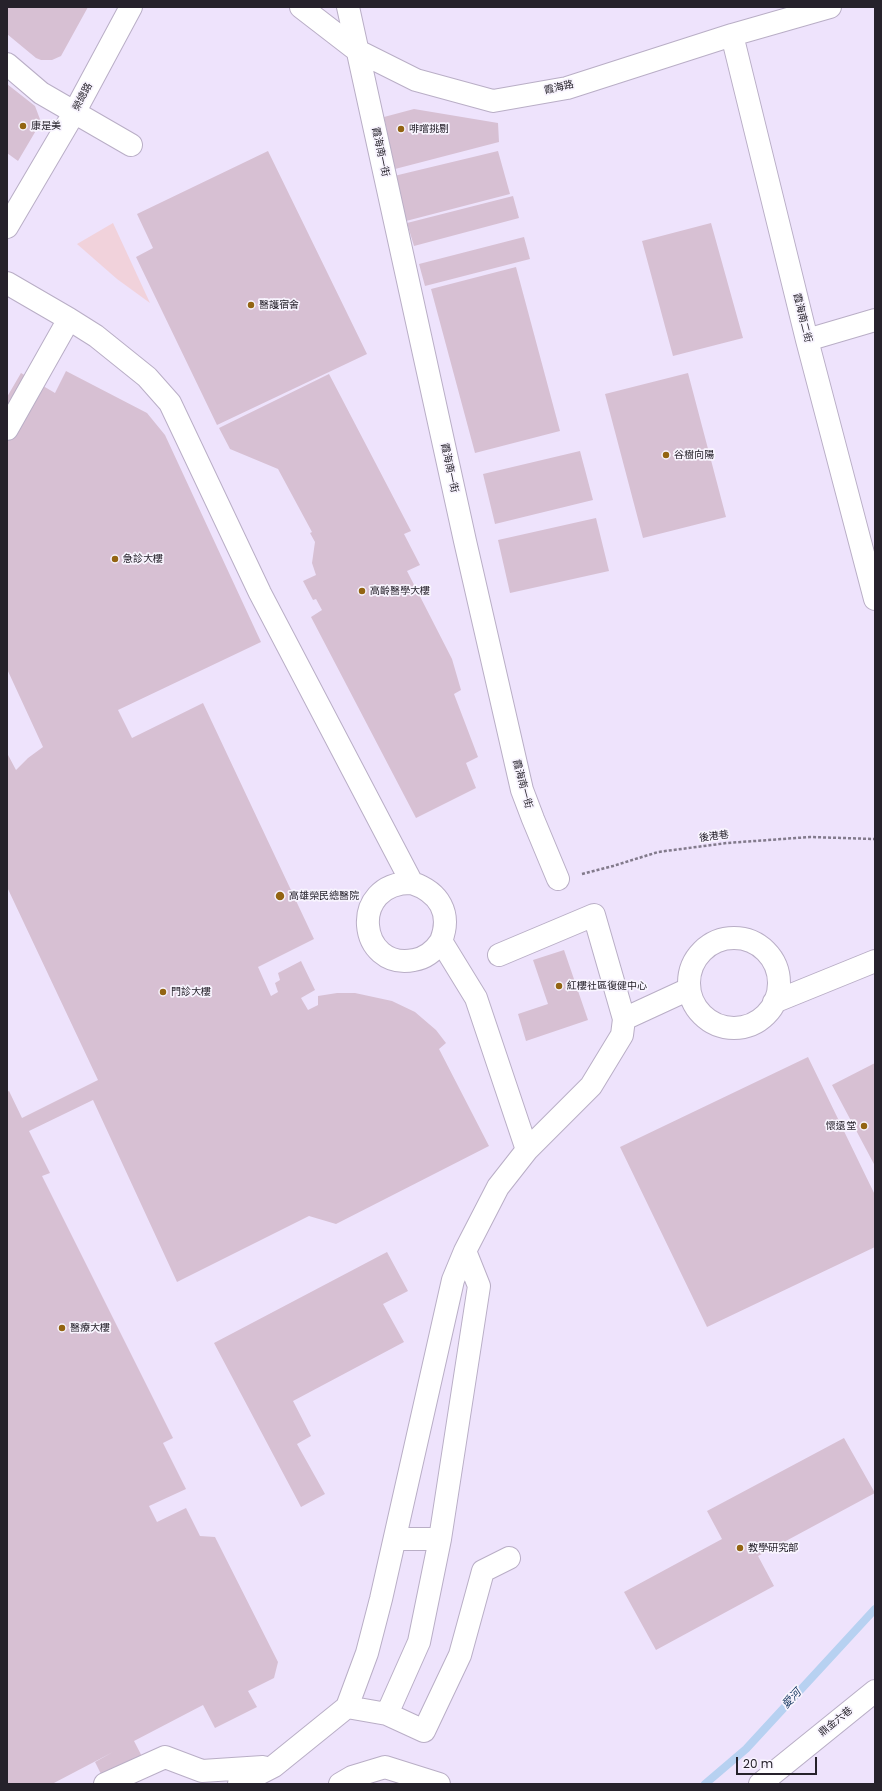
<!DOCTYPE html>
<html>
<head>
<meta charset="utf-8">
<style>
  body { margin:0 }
  #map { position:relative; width:882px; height:1791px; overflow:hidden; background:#eee3fc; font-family:Poppins,sans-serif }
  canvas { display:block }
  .frame { position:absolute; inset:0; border:8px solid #26222b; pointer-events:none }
  .scale { position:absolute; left:736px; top:1757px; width:81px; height:18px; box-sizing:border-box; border:2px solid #26222b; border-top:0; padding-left:5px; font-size:12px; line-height:14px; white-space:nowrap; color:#26222b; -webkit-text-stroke:3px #f8f4fe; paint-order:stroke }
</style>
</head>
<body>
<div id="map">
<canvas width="882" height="1791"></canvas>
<div class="frame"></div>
<div class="scale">20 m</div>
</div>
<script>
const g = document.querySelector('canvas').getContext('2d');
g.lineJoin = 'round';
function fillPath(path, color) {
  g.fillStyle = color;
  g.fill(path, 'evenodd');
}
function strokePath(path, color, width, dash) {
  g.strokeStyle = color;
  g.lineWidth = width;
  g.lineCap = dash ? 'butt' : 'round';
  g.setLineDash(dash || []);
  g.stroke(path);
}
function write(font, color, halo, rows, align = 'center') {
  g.font = font + ' Poppins,"Noto Sans TC",sans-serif';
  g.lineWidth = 3.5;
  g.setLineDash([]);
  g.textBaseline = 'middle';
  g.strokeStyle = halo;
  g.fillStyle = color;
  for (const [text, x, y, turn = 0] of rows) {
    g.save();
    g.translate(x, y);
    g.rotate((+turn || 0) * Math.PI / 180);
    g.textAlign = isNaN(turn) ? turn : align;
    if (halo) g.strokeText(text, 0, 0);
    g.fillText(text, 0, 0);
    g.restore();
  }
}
const green = new Path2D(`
  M113 223 150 303 117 279 77 244Z`);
const stream = new Path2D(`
  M705 1784 746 1749 875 1609`);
const building = new Path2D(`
  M7 7H88L61 56 52 60H41L36 58 7 34Z
  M7 84 35 106 41 122 18 161 7 153Z
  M414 109 498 123 499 142 395 169 384 117Z
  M268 151 367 354 217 425 136 257 153 248 137 214Z
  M498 151 510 194 406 221 394 176Z
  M513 196 519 218 414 246 407 223Z
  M711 223 743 338 673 356 642 241Z
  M524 237 530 259 425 286 419 264Z
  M516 267 560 431 475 453 431 289Z
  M66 371 147 413 165 435 261 642 118 710 132 738 203 703 314 939 258 967 271 996 278 992 275 983 280 980 278 973 301 961 315 990 301 998 308 1010 318 1005V996L337 993H355L392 1001 415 1012 436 1030 446 1043 439 1049 489 1146 336 1224 309 1216 177 1282 93 1100 29 1131 50 1173 42 1176 173 1438 163 1443 186 1489 149 1506 157 1522 186 1508 200 1536 215 1537 278 1662 274 1678 248 1691 257 1707 215 1728 203 1705 134 1741 149 1770 106 1784 95 1762 113 1752 52 1784H7V1092L9 1091 22 1118 98 1080 7 887V753L16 770 28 758 43 747 7 669V397L21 373 55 393Z
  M688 373 726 517 643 538 605 394Z
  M329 374 411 531 404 534 420 565 407 571 452 659 461 690 454 694 478 757 466 763 476 788 416 818 311 617 322 610 316 599 313 600 303 581 316 575 312 563 315 542 310 533 312 532 278 469 230 449 219 428Z
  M580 451 593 500 495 524 483 474Z
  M596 518 609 571 510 593 498 540Z
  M564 950 588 1020 526 1041 518 1014 548 1004 533 960Z
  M808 1057 875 1195V1247L707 1327 620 1147Z
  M875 1063V1166L832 1085Z
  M387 1252 408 1291 383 1304 404 1342 293 1401 311 1436 297 1444 325 1494 301 1507 214 1343Z
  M844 1438 875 1493 758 1556 774 1586 656 1650 624 1592 722 1539 707 1511Z`);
const path = new Path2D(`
  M582 874 613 866 658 852 727 843 810 837 875 839`);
const minor = new Path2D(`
  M301 7 358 51 416 80 493 101 567 88 732 35 830 7
  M348 7 465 541 522 790 533 819 558 879
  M732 35 807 340 875 599
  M7 64 41 93 131 145
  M7 227 74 113 131 7
  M7 283 69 319 96 336 147 377 170 403 260 593 412 883C439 892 452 913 441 941L476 998 527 1150
  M807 340 875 320
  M7 429 69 319
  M412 883C348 882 358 971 414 960 426 958 435 950 441 941
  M689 983a45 45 0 1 1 90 0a45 45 0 1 1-90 0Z
  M774 1002 875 961
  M624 1019 689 989
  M395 1539H440
  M347 1707 387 1714 424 1731 460 1655 483 1571 509 1558
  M387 1714 419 1642 440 1539 479 1286 465 1251
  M105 1784 165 1757 202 1771 263 1767
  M239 1784 274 1766 347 1707 367 1653 381 1599 453 1280 465 1251 498 1187 527 1150 591 1086 622 1035 624 1019 594 915 499 955
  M340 1784 352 1777 385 1767 439 1784
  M760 1784 875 1691`);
const markers = [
  [23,126,4,"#936412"],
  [401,129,4,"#936412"],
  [251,305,4,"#936412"],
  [666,455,4,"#936412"],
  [115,559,4,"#936412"],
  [362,591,4,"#936412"],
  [280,896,5,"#936412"],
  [559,986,4,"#936412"],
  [163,992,4,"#936412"],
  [864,1126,4,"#936412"],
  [62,1328,4,"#936412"],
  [740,1548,4,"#936412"]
];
const streetNames = [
  ["霞海路",559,88,-13],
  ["榮總路",83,97,-62],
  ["霞海南一街",380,152,78],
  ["霞海南二街",802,318,76],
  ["霞海南一街",449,468,78],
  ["霞海南一街",522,784,75],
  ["後港巷",714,837,-7],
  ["鼎金六巷",836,1722,-39]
];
const poiNames = [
  ["康是美",31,126],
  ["啡嚐挑剔",409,129],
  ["醫護宿舍",259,305],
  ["谷樹向陽",674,455],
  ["急診大樓",123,559],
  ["高齡醫學大樓",370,591],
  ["高雄榮民總醫院",289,896],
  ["紅樓社區復健中心",567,986],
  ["門診大樓",171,992],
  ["懷遠堂",856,1126,"right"],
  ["醫療大樓",70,1328],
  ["教學研究部",748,1548]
];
const waterNames = [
  ["愛河",792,1699,-47]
];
fillPath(green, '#f1d2db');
strokePath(stream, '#b7d1f1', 8);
fillPath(building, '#d7c0d3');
strokePath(minor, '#b9aec6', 24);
strokePath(path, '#827a8b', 2.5, [3, 2]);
strokePath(minor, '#fff', 22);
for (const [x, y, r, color] of markers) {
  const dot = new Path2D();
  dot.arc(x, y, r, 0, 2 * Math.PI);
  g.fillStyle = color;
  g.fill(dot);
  strokePath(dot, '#f8f4fe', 1.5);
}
write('10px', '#26222b', '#f8f4fe', streetNames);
write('10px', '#26222b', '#f8f4fe', poiNames, 'left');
write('italic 11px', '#12345d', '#f8f4fe', waterNames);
</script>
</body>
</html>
